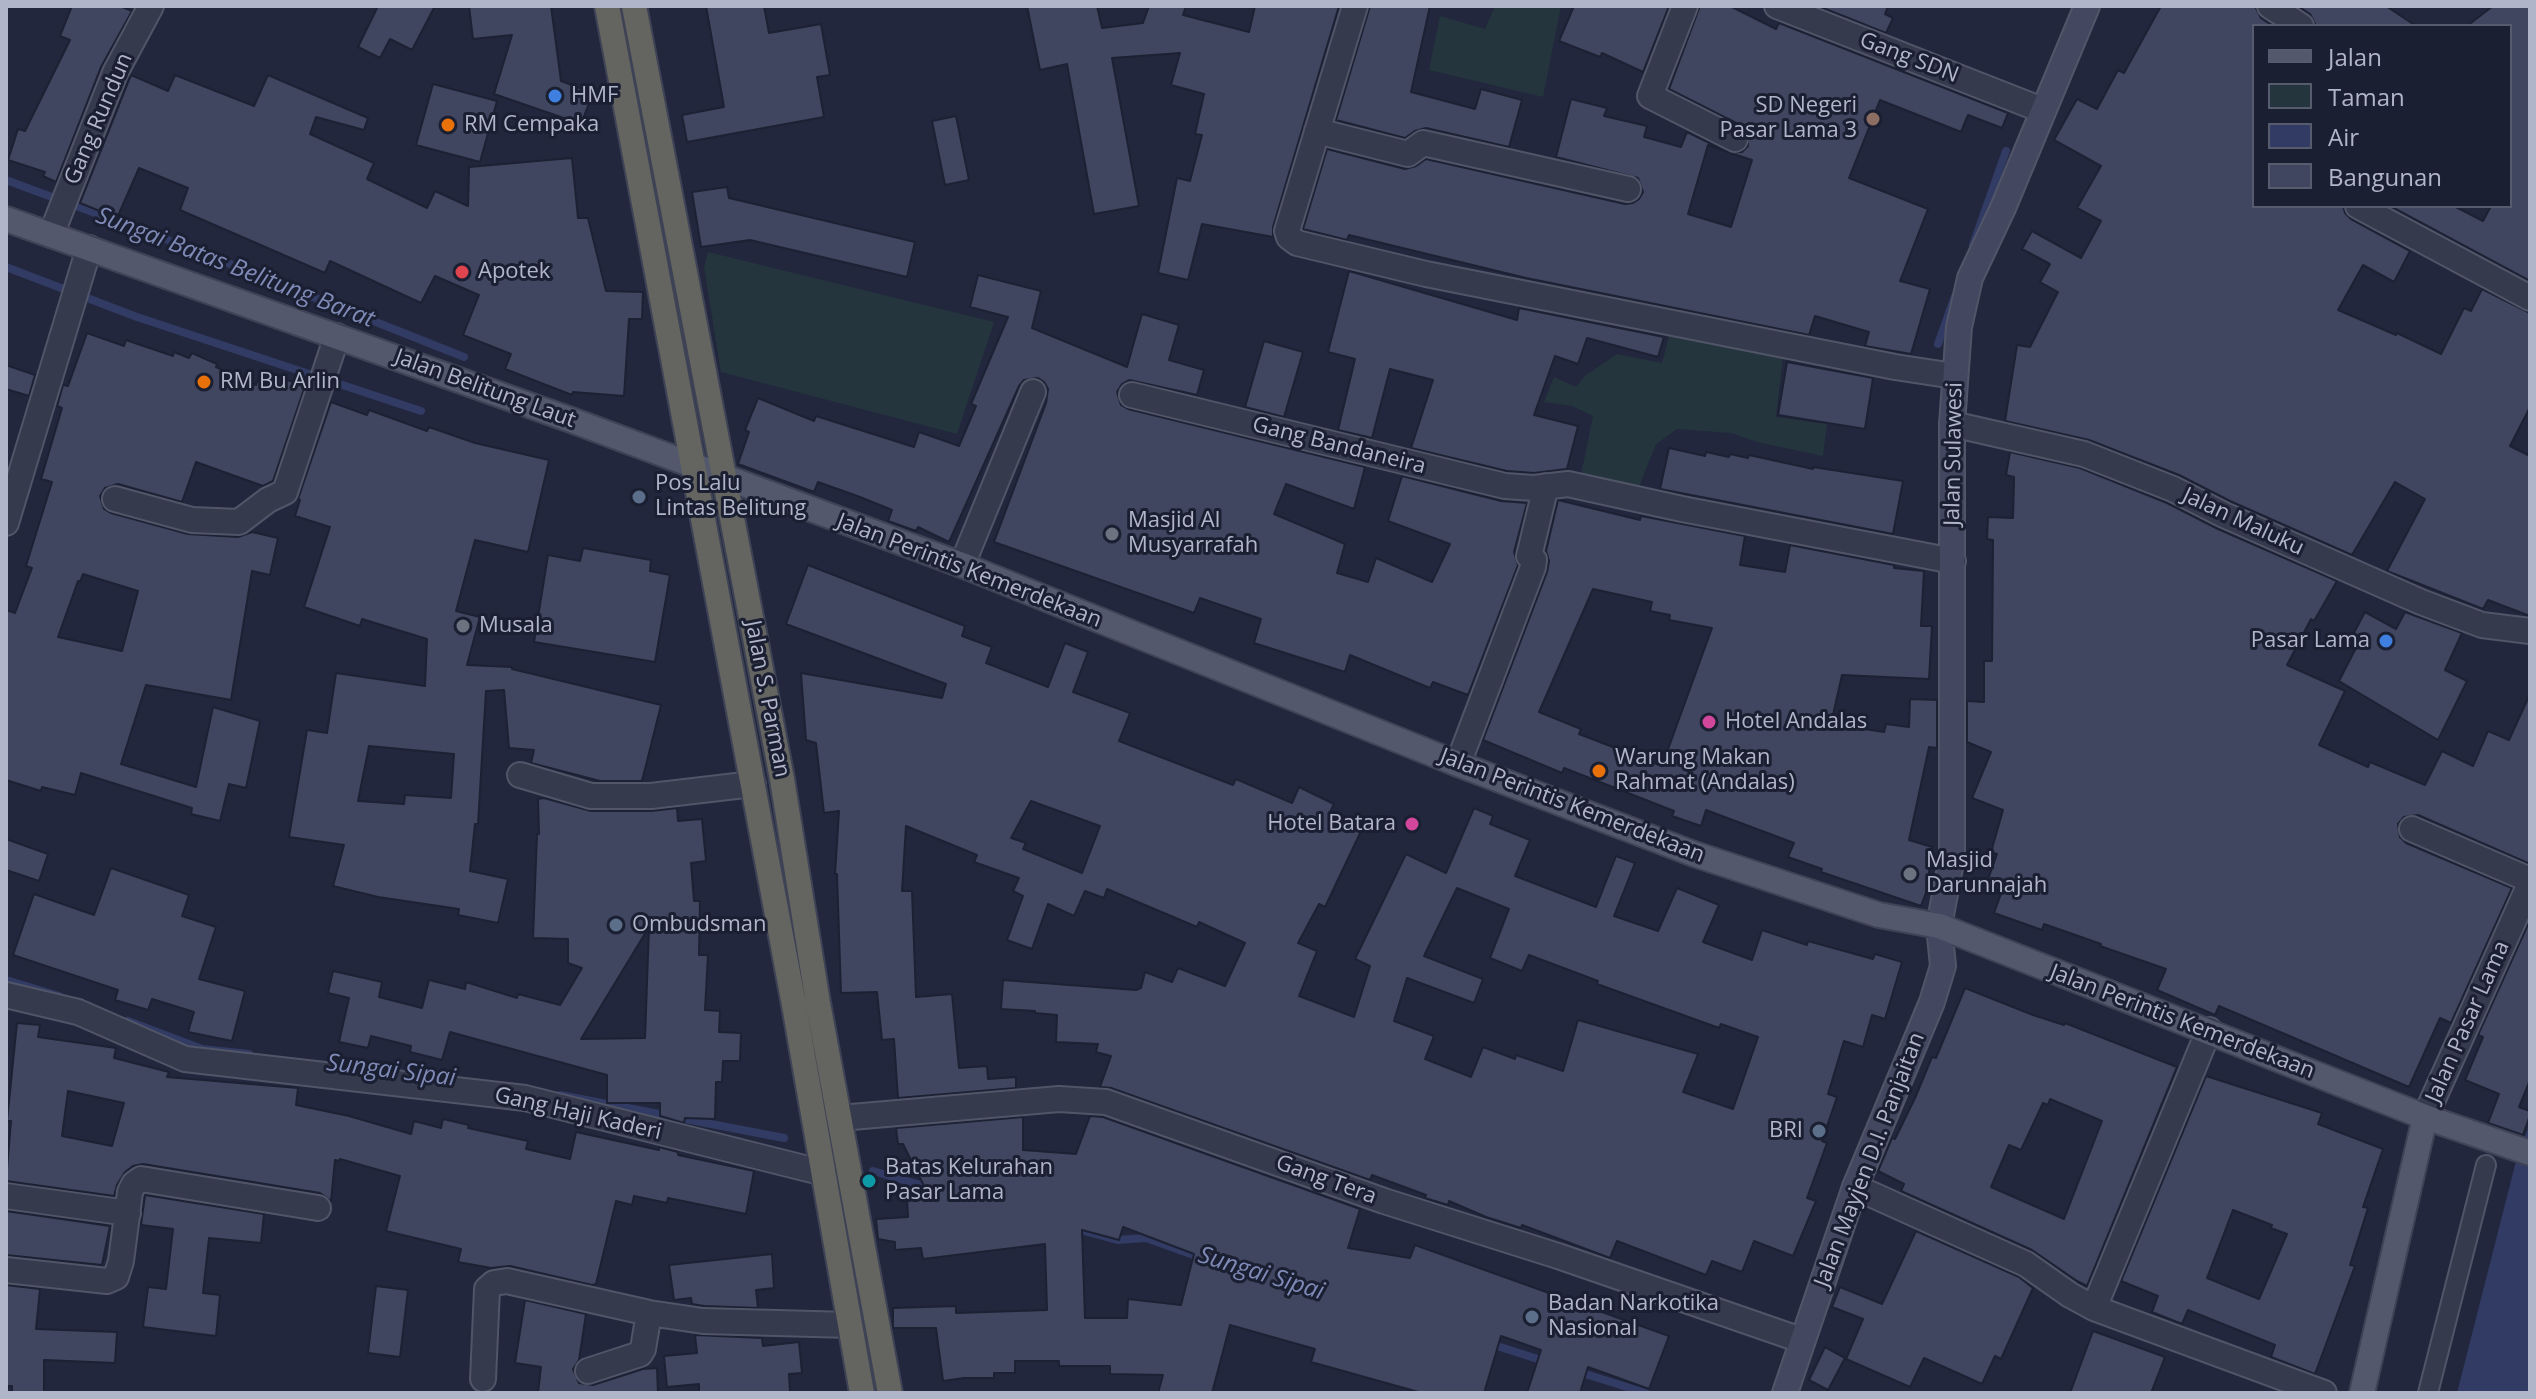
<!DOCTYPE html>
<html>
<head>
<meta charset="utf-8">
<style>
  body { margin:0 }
  #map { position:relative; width:2536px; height:1399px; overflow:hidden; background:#22273d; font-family:"Open Sans",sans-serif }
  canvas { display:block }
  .frame { position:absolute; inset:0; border:8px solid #b1b5c9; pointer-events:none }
  .legend { position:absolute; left:2252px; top:24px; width:260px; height:184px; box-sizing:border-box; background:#1b1f32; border:2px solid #575b6e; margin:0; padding:10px 14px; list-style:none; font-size:24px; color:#b1b5c9 }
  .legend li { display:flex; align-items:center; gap:16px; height:40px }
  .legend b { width:40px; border:2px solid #575b6e }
</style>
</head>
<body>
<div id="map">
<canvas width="2536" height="1399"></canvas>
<div class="frame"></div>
<ul class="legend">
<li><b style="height:10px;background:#53586d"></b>Jalan</li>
<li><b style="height:22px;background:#24353e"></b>Taman</li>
<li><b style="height:22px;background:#323b63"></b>Air</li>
<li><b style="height:22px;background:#40465f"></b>Bangunan</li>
</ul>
</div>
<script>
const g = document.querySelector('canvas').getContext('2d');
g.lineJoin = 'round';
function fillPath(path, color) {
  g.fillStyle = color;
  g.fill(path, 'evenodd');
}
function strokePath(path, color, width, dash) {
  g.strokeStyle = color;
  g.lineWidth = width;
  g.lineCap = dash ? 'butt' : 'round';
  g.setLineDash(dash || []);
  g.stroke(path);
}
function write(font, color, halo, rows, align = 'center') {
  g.font = font + ' "Open Sans",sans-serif';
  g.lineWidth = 6;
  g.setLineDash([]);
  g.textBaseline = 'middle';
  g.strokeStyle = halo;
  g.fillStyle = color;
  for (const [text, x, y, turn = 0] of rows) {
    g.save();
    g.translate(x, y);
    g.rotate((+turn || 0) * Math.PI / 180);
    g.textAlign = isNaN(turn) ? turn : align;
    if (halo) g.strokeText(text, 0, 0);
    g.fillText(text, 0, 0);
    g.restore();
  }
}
const green = new Path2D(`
  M1495 6H1561L1543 97 1429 70 1440 16 1485 29Z
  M708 252 994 322 957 434 721 372 704 267Z
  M1670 333 1783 356 1776 417 1827 424 1823 456 1757 442 1731 433 1677 429 1656 444 1639 487 1581 475 1593 416 1572 406 1544 402 1554 377 1576 387 1586 375 1617 354 1662 363Z`);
const water = new Path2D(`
  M2530 1123V1393H2457L2515 1165Z`);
const stream = new Path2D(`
  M6 180 192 249 464 357
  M1973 245 2006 151
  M6 267 137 317 421 411
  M1938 344 1955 296
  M6 980 59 996
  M128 1021 202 1049 249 1054
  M560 1095 784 1138
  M873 1171 934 1189
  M1073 1228 1117 1240 1146 1238 1202 1258
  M1491 1344 1547 1362
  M1579 1372 1646 1393`);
const building = new Path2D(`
  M72 6H120L132 11 101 67 56 182 43 176 45 172 8 160 18 129 25 131 70 40 60 36Z
  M378 6H435L412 50 390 39 380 58 358 47Z
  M469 6H551L561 81 593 93 581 124 494 94 512 35 473 39Z
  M706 6H764L769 33 821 24 830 75 817 77 824 117 687 142 682 115 724 107Z
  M1027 6H1097L1102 28 1143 23 1149 6H1186L1183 15 1249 32 1255 6H1339L1273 227V237L1202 224 1188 280 1158 273 1177 178 1190 181 1202 135 1195 134 1204 94 1171 85 1180 53 1112 58 1139 206 1094 214 1067 64 1040 70Z
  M1370 6H1430L1411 92 1475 109 1481 89 1522 100 1509 147 1426 128 1415 131 1405 138 1336 120Z
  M1574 6H1669L1643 72 1602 53 1600 57 1559 41Z
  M1700 6H1730L1776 29 1779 23 2008 113 2002 128 1968 115 1961 132 1880 100 1849 178 1928 209 1900 281 1930 289 1911 354 1865 346 1869 332 1815 316 1809 335 1526 278 1349 235 1347 240 1303 229 1327 149 1405 169 1416 166 1426 159 1625 204 1633 203 1639 199 1643 192 1638 178 1556 157 1571 99 1607 108 1604 116 1647 126 1644 137 1681 147 1687 132 1728 152 1708 145 1688 214 1731 227 1752 160 1730 153 1742 152 1748 146V132L1742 126 1669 89Z
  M1818 6H1888L1885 14 1893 18 1886 33Z
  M2161 6H2255L2261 18 2273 26H2254V206H2343L2345 213 2351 219 2410 251 2394 282 2363 265 2338 310 2396 335 2397 333 2441 354 2464 308 2471 311 2482 289 2530 313V407L2510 446 2530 456V616L2488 600 2483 609 2387 571 2425 499 2395 482 2352 555 2230 501 2179 475 2089 440 2005 421 2017 345 2030 347 2058 292 2040 282 2050 264 2022 249 2032 231 2081 258 2101 221 2077 208 2101 166 2054 140 2077 99 2097 109 2118 70 2124 73Z
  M2298 6H2386L2416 26H2316L2310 14Z
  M2493 6H2530V281L2390 206H2454L2483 221 2491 206H2510V26H2467Z
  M131 75 168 91 175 75 254 106 268 75 368 118 364 130 316 117 310 134 374 163 367 179 427 208 435 191 468 206 469 167 572 158 578 218H588L606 291 643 292 642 319H629L624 396 573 392 572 395 505 369 511 354 463 335 479 295 435 276 421 303 330 261 325 273 180 210 188 188 139 168 117 218 80 203Z
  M433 84 497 101 480 162 416 145Z
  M956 116 969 180 945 185 932 121Z
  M727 187 729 198 915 242 907 277 750 240 701 247 692 192Z
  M1349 271 1517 320 1519 308 1664 337 1658 357 1587 338 1578 364 1555 356 1534 415 1578 426 1567 469 1534 473 1507 471 1411 448 1433 380 1390 369 1372 438 1338 430 1355 359 1328 352Z
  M978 275 1041 291 1032 328 1127 367 1142 314 1179 325 1169 360 1204 370 1197 395 1129 380 1122 384 1117 392 1121 405 1128 409 1365 467 1354 509 1286 484 1274 514 1345 544 1337 573 1368 582 1376 558 1432 582 1450 544 1388 521 1402 476 1501 501 1527 503 1514 552 1518 565 1468 695 1433 682 1430 688 1350 655 1345 672 1254 643 1261 619 1200 598 1194 613 994 542 1046 403 1048 389 1044 382 1038 378 1024 380 1019 386 949 542 918 527 916 531 888 521 892 510 860 497 818 482 814 492 738 464 749 432 745 430 758 398 814 421 816 416 914 447 919 432 959 446 976 406 971 404 1008 317 970 307Z
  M87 333 124 346 126 340 173 356 174 352 189 358 192 353 217 364 216 367 256 385 261 371 305 386 273 481 263 486 196 462 182 502 118 484 105 488 100 496 104 509 111 513 188 534 238 537 252 532 278 538 270 575 252 571 231 700 146 685 121 764 196 787 213 707 260 721 246 788 229 784 220 821 191 814 192 808 81 773 75 795 42 787 41 791 6 780V610L15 613 32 568 26 566 52 482 41 479 62 408 57 406 63 385 68 386ZM83 574 138 591 122 651 58 637 78 581 80 582Z
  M1264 341 1303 352 1284 417 1245 407Z
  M1787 362 1873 378 1865 429 1778 415Z
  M6 365 35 375 29 396 6 389Z
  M331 402 367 415 369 410 427 431 429 427 475 443 549 460 528 552 475 540 456 611 480 617 467 665 512 667V669L661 705 642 781H600L531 763 534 750 509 748 504 690 486 691 478 824H475L470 871 508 879 498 923 458 915 459 909 378 897 333 886 344 845 289 837 307 730 327 733 336 673 425 686 427 639 362 619 360 626 304 607 330 527 295 516 300 500 298 499ZM369 746 454 754 451 798 405 795 404 804 358 801Z
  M1669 448 1705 456 1706 452 1729 457 1730 454 1748 458 1749 455 1813 469V467L1903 481 1893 534 1660 489Z
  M2010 452 2080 468 2167 503 2218 529 2337 581 2314 621 2311 619 2287 665 2345 691 2319 745 2368 767 2370 762 2425 785 2442 751 2473 766 2488 731 2509 740 2530 694V864L2418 815 2404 817 2398 824 2400 837 2406 843 2512 888 2451 1023 2440 1018 2409 1087 2219 1006 2215 1015 2157 990 2166 969 2100 946 2101 944 2044 924 2042 930 1994 913 2002 891 1986 885 1997 854 1991 852 2003 810 1972 798 1991 752 1967 742V701L1984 702V661H1992L1993 540 1987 539 1988 517 2013 518 2014 477 2006 475Z
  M1558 500 1640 520 1641 516 1745 536 1740 565 1785 572 1790 545 1894 565V568L1924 571 1921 626H1932L1929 679 1842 675 1831 724 1884 732 1886 724 1909 727 1910 699 1937 700V748L1929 747 1909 840 1932 847 1927 890 1921 906 1821 872 1822 869 1788 857 1794 843 1706 810 1701 826 1672 816 1674 811 1564 768 1562 773 1483 740 1547 572 1549 561 1546 551ZM1593 589 1652 602 1650 611 1670 615 1669 620 1712 628 1662 766 1579 734 1581 729 1539 712Z
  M583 548 651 560 650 571 670 575 655 662 534 642 548 555 580 561Z
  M808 565 965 626 962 636 992 647 986 663 1048 687 1065 643 1088 652 1073 692 1130 713 1119 741 1233 785 1236 779 1292 803 1299 787 1334 804 1330 812 1363 827 1325 907 1319 904 1298 943 1317 951 1299 996 1354 1017 1370 966 1355 959 1406 854 1446 873 1474 808 1493 816 1490 824 1530 840 1515 876 1596 907 1616 856 1635 863 1614 916 1658 931 1677 888 1719 905 1703 942 1752 960 1762 930 1807 945 1808 941 1873 959 1875 954 1902 962 1885 1019 1872 1015 1863 1047 1844 1041 1828 1094 1837 1097 1822 1141 1827 1143 1807 1198 1816 1201 1793 1256 1754 1241 1742 1272 1712 1261 1706 1275 1617 1241 1610 1258 1522 1225 1521 1228 1486 1217 1449 1201 1448 1205 1425 1198 1426 1195 1372 1175 1370 1180 1111 1088 1100 1087 1111 1056 1096 1052 1098 1044 1056 1042 1057 1015 1035 1013V1011L1001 1009 1003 980 1136 990 1141 988 1145 972 1172 982 1178 968 1225 986 1245 943 1199 922 1197 927 1107 889 1104 898 1085 891 1074 916 1048 904 1032 949 1007 940 1023 896 1013 891 1019 878 974 862 977 855 906 826 902 891H912L916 997 952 994 959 1068 987 1066 988 1079 1016 1077V1088L898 1098 894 1039 882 1040 877 992 841 993 837 874H835L839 811 824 813 816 743 806 740 801 673 942 698 946 684 786 624ZM1031 801 1100 826 1082 873 1023 849 1026 843 1011 838ZM1457 888 1509 909 1490 958 1522 971 1529 955 1598 981 1597 984 1719 1028 1721 1024 1758 1037 1733 1109 1683 1092 1698 1054 1578 1020 1563 1071 1516 1055 1515 1059 1483 1047 1471 1077 1425 1059 1434 1036 1394 1021 1407 978 1474 1003 1483 979 1424 956Z
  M2365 612 2396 629 2405 612 2462 633 2445 670 2467 681 2438 740 2339 681 2358 644 2350 640Z
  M544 798 591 811H651L677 808 678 821 702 819 706 861 691 863 694 901H700L699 955H708L705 1010 720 1011 719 1032 741 1033 740 1061H723L722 1082H716L715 1119 685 1118 684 1123 660 1116V1103H607V1075L450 1032 442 1060 410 1052 411 1046 371 1036 368 1048 339 1042 349 998 328 993 333 971 382 982 379 997 422 1008 429 980 465 989 466 982 517 998 518 994 560 1005 582 968 568 963V939L533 938 537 834H539L538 799ZM649 927 645 1038 581 1039Z
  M6 839 48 854 39 881 6 870Z
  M111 868 189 895 182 916 216 927 199 979 245 991 232 1041 188 1032 194 1012 152 999 148 1010 115 1000 118 990 13 955 34 894 94 915Z
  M2530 920V1080L2519 1107 2530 1111V1115L2523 1135 2488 1123 2499 1094 2465 1080 2483 1037 2478 1035Z
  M1965 988 2033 1015 2064 1025 2065 1023 2177 1067 2087 1286 2077 1281 2032 1250 1901 1191 1904 1184 1878 1171 1892 1138 1895 1139 1915 1098 1932 1057 1936 1058ZM2050 1099 2102 1121 2064 1219 1991 1187 2009 1145 2021 1150 2043 1103 2048 1105Z
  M17 1023 40 1025 38 1037 116 1048 114 1058 169 1072 167 1077 298 1088 296 1105 349 1116 411 1134 414 1121 441 1128 443 1119 469 1125 468 1128 528 1141 526 1149 570 1159 576 1132 659 1150V1147L678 1152V1155L754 1171 746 1214 668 1198 667 1203 634 1196 632 1205 616 1201 596 1284 592 1285 510 1266 491 1268 458 1262 461 1249 386 1231 400 1176 340 1159 339 1161 335 1160 331 1201 320 1193 143 1164 133 1166 125 1172 117 1185 114 1196 6 1181 11 1121H7ZM68 1091 124 1103 112 1146 62 1136Z
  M2206 1076 2322 1113 2318 1124 2383 1149 2363 1207 2368 1208 2350 1265 2355 1266 2315 1374 2271 1357 2275 1345 2188 1310 2182 1324 2152 1312 2158 1296 2121 1281ZM2233 1210 2272 1225 2271 1228 2287 1234 2259 1299 2207 1278Z
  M1090 1116 1103 1117 1360 1209 1348 1248 1410 1258 1415 1245 1669 1336 1649 1389 1588 1367 1580 1393H1527L1541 1350 1501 1336 1484 1393H1422L1311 1362 1315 1349 1230 1325 1212 1393H1158L1163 1375 1110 1374V1366H1059V1361H1015V1373H994V1378H964L943 1381 936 1328H893V1308L956 1306V1313L1047 1310 1045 1244 923 1259 921 1248 895 1250V1242L878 1239 876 1219 908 1217 907 1198 929 1196 903 1144H898L896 1128 1023 1117V1150L1076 1154ZM1123 1227 1194 1254 1181 1305 1128 1299 1127 1318H1085L1082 1230 1119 1240Z
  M145 1195 264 1214 261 1243 209 1238 203 1293 220 1295 216 1336 143 1327 148 1287 166 1289 173 1229 141 1225Z
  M6 1211 110 1226 102 1265 6 1255Z
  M1916 1231 2019 1277 2033 1288 2001 1359 1995 1356 1982 1384 1924 1358 1910 1387 1846 1359 1863 1319 1832 1307 1840 1287 1882 1304Z
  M772 1254 774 1288 756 1290 758 1308 704 1306 692 1304 691 1298 674 1300 669 1265Z
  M6 1285 40 1289 36 1329 117 1332 115 1363 44 1360V1393H12V1386H6Z
  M376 1286 408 1290 400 1357 368 1353Z
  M525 1300 586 1314 579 1360 573 1369 579 1383 593 1385 643 1369 657 1368 658 1393H538L541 1367 515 1363Z
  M2093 1331 2165 1357 2151 1393H2070Z
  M695 1335 762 1338 763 1346 799 1342 802 1373 789 1374 790 1393H699V1384L667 1387 664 1356 697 1353Z
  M1825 1347 1845 1358 1828 1390 1809 1380Z`);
const pedestrian = new Path2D(`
  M2428 1393 2486 1165`);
const minor = new Path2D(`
  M1355 6 1287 231 1289 237 1297 243 1426 274 1895 367 1954 376
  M1685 6 1650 96 1735 139
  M1777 6 2042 110
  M2270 6 2301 26
  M1317 131 1408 154 1423 143 1628 189
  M2358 206 2530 298
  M51 235 115 73 151 6
  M1132 395 1505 486 1534 488 1568 484 1682 509 1953 561
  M1952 424 2084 454 2173 489 2224 515 2421 602 2482 625 2530 631
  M115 499 192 520 239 522 268 500 285 492 337 336
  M6 523 89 248
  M962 565 1033 392
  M1458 764 1533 567 1534 560 1529 556 1546 486
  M520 775 591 796H651L753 784
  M2412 829 2530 880
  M6 995 78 1012 185 1059 525 1098 824 1173
  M840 1118 1059 1099 1106 1102 1384 1201 1558 1256 1801 1340
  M1855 1187 2026 1264 2070 1295 2094 1308 2324 1393
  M6 1196 128 1213
  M6 1270 107 1281 116 1277 121 1261 130 1192 134 1184 141 1179 318 1208
  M2094 1308 2209 1030
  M588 1371 640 1354 643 1349 649 1313
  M483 1379 487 1289 494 1283 507 1281 649 1313 703 1321 850 1325`);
const tertiary = new Path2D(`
  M2425 1117 2530 884`);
const secondary = new Path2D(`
  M1785 1393 1855 1187 1932 1002 1943 966 1939 926 1952 857V424L1959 327 1970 278 2003 208 2087 6`);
const primary = new Path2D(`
  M6 219 571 420 962 565 1458 764 1694 854 1879 915 1939 926 2425 1117 2530 1153
  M2362 1393 2425 1117`);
const trunk = new Path2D(`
  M607 6 794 1005 862 1393
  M634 6 782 779 818 1003 890 1393`);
const markers = [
  [555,96,8,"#3f7fe0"],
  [1873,119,8,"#8d6e63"],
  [448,125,8,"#e8710a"],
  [462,272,8,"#e0444e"],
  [204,382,8,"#e8710a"],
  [639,497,8,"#5c6f8a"],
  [1112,534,8,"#6b7280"],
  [463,626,8,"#6b7280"],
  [2386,641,8,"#3f7fe0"],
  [1709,722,8,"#d1479c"],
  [1599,771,8,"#e8710a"],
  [1412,824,8,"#d1479c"],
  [1910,874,8,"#6b7280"],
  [616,925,8,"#5c6f8a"],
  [1819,1131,8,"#5c6f8a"],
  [869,1181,8,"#0f9aa8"],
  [1532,1317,8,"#5c6f8a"]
];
const streetNames = [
  ["Gang SDN",1909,58,21],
  ["Gang Rundun",99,119,-67],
  ["Jalan Belitung Laut",485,389,20],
  ["Gang Bandaneira",1339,446,14],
  ["Jalan Sulawesi",1954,454,-89],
  ["Jalan Maluku",2243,522,25],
  ["Jalan Perintis Kemerdekaan",969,571,21],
  ["Jalan S. Parman",767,699,79],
  ["Jalan Perintis Kemerdekaan",1572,806,21],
  ["Jalan Perintis Kemerdekaan",2182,1022,21],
  ["Jalan Pasar Lama",2468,1022,-66],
  ["Gang Haji Kaderi",578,1114,13],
  ["Jalan Mayjen D.I. Panjaitan",1870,1160,-69],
  ["Gang Tera",1326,1180,20]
];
const poiNames = [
  ["HMF",571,96],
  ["SD Negeri",1857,106,"right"],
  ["Pasar Lama 3",1857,131,"right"],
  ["RM Cempaka",464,125],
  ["Apotek",478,272],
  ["RM Bu Arlin",220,382],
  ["Pos Lalu",655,484],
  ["Lintas Belitung",655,509],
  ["Masjid Al",1128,521],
  ["Musyarrafah",1128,546],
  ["Musala",479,626],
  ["Pasar Lama",2370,641,"right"],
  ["Hotel Andalas",1725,722],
  ["Warung Makan",1615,758],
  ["Rahmat (Andalas)",1615,783],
  ["Hotel Batara",1396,824,"right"],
  ["Masjid",1926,861],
  ["Darunnajah",1926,886],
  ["Ombudsman",632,925],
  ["BRI",1803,1131,"right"],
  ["Batas Kelurahan",885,1168],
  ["Pasar Lama",885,1193],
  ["Badan Narkotika",1548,1304],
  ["Nasional",1548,1329]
];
const waterNames = [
  ["Sungai Batas Belitung Barat",235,268,21],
  ["Sungai Sipai",391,1071,7],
  ["Sungai Sipai",1261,1274,17]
];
fillPath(green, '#24353e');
fillPath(water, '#323b63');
strokePath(stream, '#323b63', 8);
fillPath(building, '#40465f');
strokePath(building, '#1d2134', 2);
strokePath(pedestrian, '#515568', 22);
strokePath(minor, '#515568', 28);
strokePath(tertiary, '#515568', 28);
strokePath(secondary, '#515568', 28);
strokePath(primary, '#3f4356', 28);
strokePath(trunk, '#3e4255', 28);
strokePath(pedestrian, '#363a4d', 18);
strokePath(minor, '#363a4d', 24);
strokePath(tertiary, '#363a4d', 24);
strokePath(secondary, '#434760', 24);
strokePath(primary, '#53586d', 24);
strokePath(trunk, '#646460', 24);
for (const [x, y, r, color] of markers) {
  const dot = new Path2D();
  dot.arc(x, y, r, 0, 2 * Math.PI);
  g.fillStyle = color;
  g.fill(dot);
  strokePath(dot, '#1b1f32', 3);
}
write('22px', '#b1b5c9', '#1b1f32', streetNames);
write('22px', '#b1b5c9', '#1b1f32', poiNames, 'left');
write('italic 24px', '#7f8ab7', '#1b1f32', waterNames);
</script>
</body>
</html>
